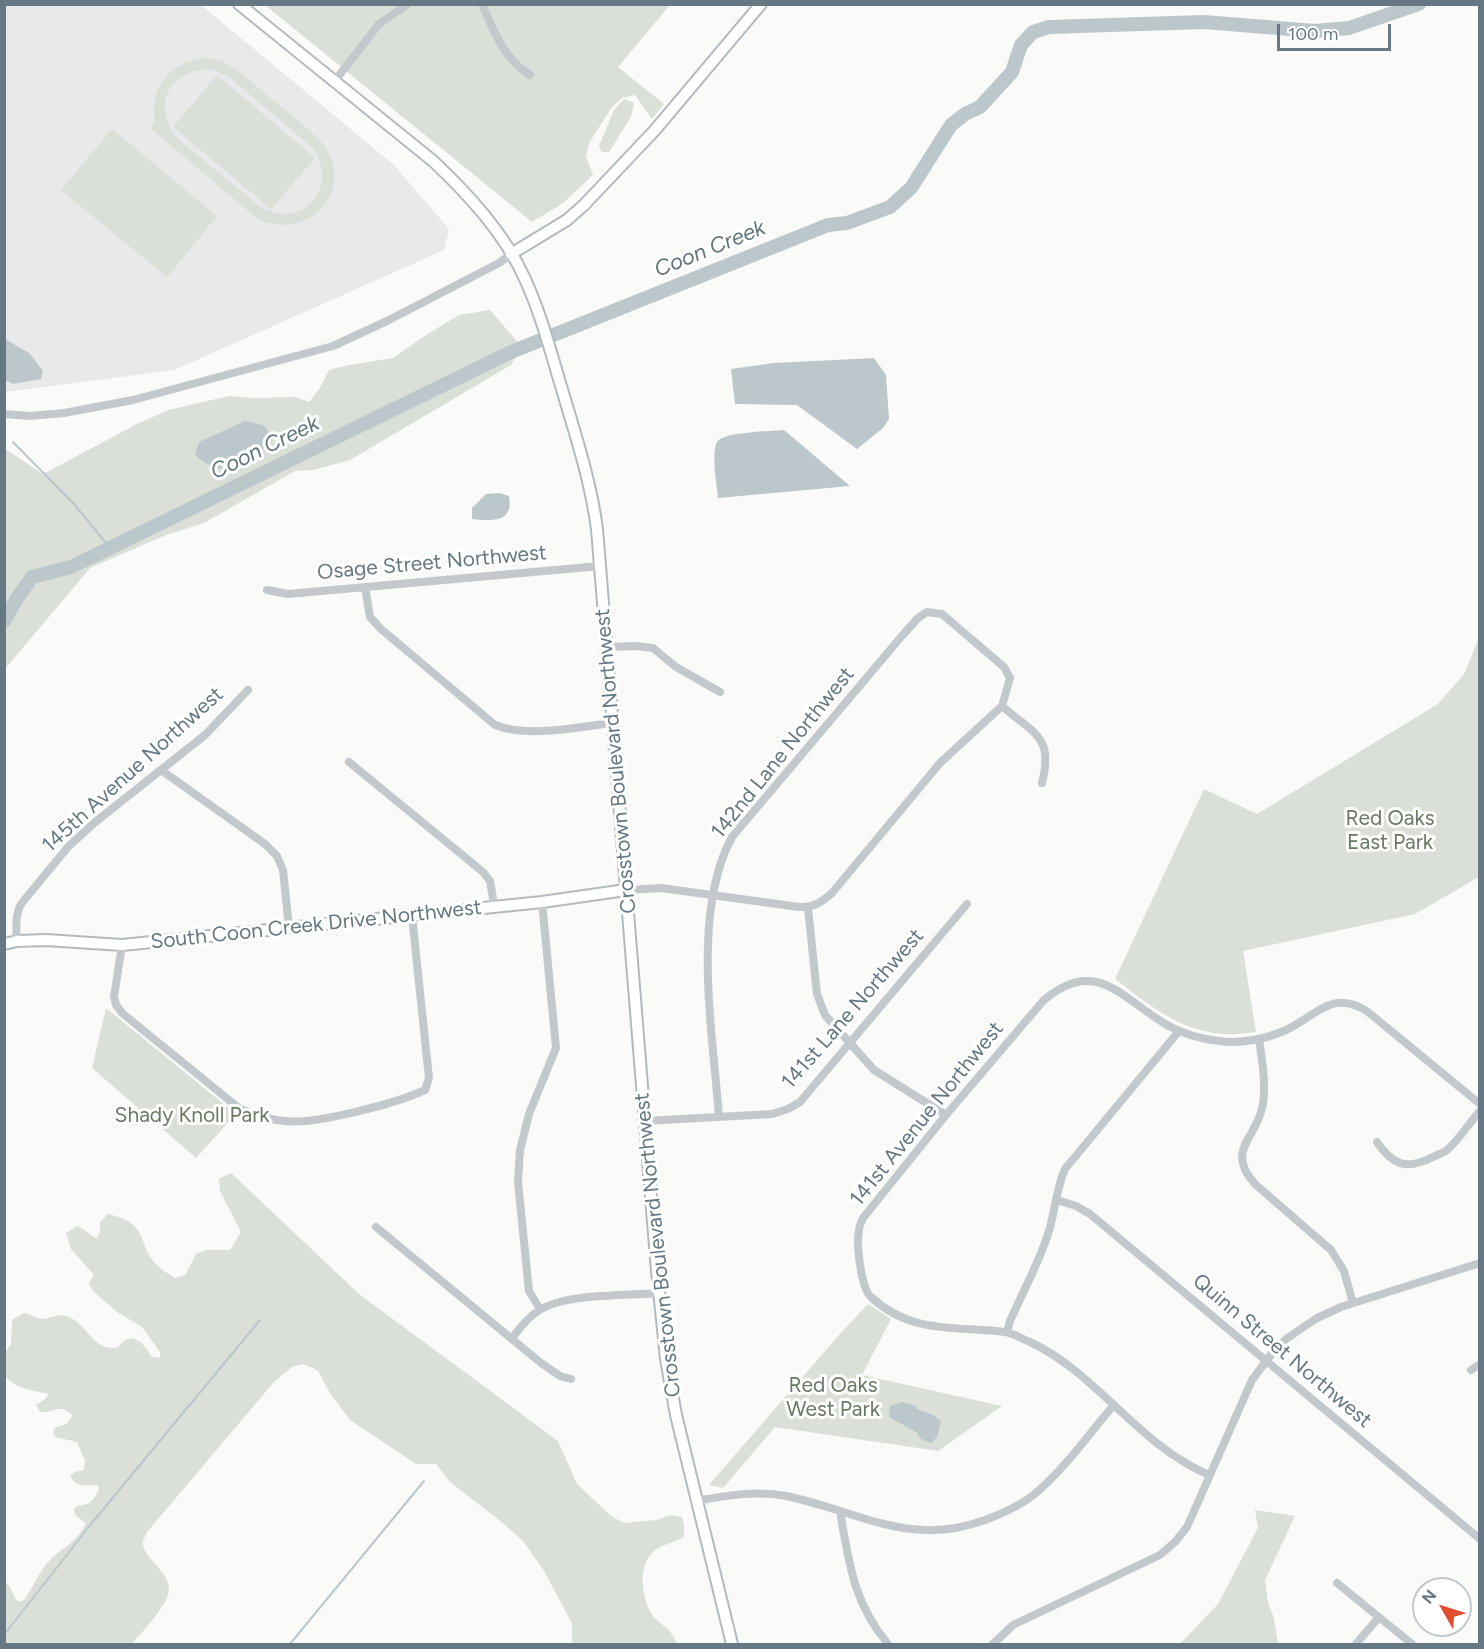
<!DOCTYPE html>
<html>
<head>
<meta charset="utf-8">
<style>
  body { margin:0 }
  #map { position:relative; width:1484px; height:1649px; overflow:hidden; background:#fafaf8; font-family:Figtree,sans-serif }
  canvas { display:block }
  .frame { position:absolute; inset:0; border:6px solid #657883; pointer-events:none }
  .north { position:absolute; left:1412px; top:1577px; width:60px; height:60px; box-sizing:border-box; background:#fff; border:2px solid #c1c9cd; border-radius:50%; rotate:309deg; font-size:16px; font-weight:700; line-height:24px; text-align:center; color:#657883 }
  .north::after { content:''; display:block; margin:auto; width:21px; height:27px; background:#e34d2f; clip-path:polygon(50% 0,100% 100%,50% 72%,0 100%) }
  .scale { position:absolute; left:1277px; top:24px; width:114px; height:27px; box-sizing:border-box; border:3px solid #657883; border-top:0; padding-left:8px; font-size:18px; line-height:21px; white-space:nowrap; color:#657883; -webkit-text-stroke:4px #fff; paint-order:stroke }
</style>
</head>
<body>
<div id="map">
<canvas width="1484" height="1649"></canvas>
<div class="frame"></div>
<div class="north">N</div>
<div class="scale">100 m</div>
</div>
<script>
const g = document.querySelector('canvas').getContext('2d');
g.lineJoin = 'round';
function fillPath(path, color) {
  g.fillStyle = color;
  g.fill(path, 'evenodd');
}
function strokePath(path, color, width, dash) {
  g.strokeStyle = color;
  g.lineWidth = width;
  g.lineCap = dash ? 'butt' : 'round';
  g.setLineDash(dash || []);
  g.stroke(path);
}
function write(font, color, halo, rows, align = 'center') {
  g.font = font + ' Figtree,sans-serif';
  g.lineWidth = 6;
  g.setLineDash([]);
  g.textBaseline = 'middle';
  g.strokeStyle = halo;
  g.fillStyle = color;
  for (const [text, x, y, turn = 0] of rows) {
    g.save();
    g.translate(x, y);
    g.rotate((+turn || 0) * Math.PI / 180);
    g.textAlign = isNaN(turn) ? turn : align;
    if (halo) g.strokeText(text, 0, 0);
    g.fillText(text, 0, 0);
    g.restore();
  }
}
const built = new Path2D(`
  M4 5H201L394 165 449 229 444 250 174 370 5 392Z`);
const green = new Path2D(`
  M265 5H670L618 67 664 104 652 119 635 95 622 98 612 107 589 143 586 157 593 175 562 204 532 222Z
  M203 58C212 58 221 60 229 65 244 73 258 88 272 99 288 113 306 125 320 141 324 145 328 151 330 156 349 202 302 238 259 220L150 128 155 121C150 88 169 63 203 58ZM210 69 229 77 311 146C342 186 303 233 259 206L178 139C151 106 168 70 210 69Z
  M217 75 315 158 271 209 173 127Z
  M624 99 634 103 631 117 609 152H602L599 146 614 110Z
  M112 129 217 216 167 277 61 190Z
  M490 310 522 347 511 365 350 460 313 470 295 471 204 523 166 535 90 568 5 669V449L43 474 139 423 169 410 229 396 255 398 295 397 309 402 320 388 329 370 349 365 393 358 426 335 459 315Z
  M1479 638V877L1415 914 1243 951 1256 1032C1246 1033 1234 1035 1223 1034 1180 1031 1149 1005 1115 979L1204 789 1257 814 1438 704 1464 674Z
  M106 1008 236 1114 196 1158 92 1068Z
  M231 1173 359 1294 558 1441 577 1484 611 1516 624 1523 656 1520 672 1515 682 1517 684 1525V1537C675 1542 661 1545 654 1551 638 1564 641 1596 651 1613 658 1625 671 1626 677 1644H574L572 1641V1623L544 1571 524 1542 503 1523 450 1482 436 1464H416L350 1420 330 1393 318 1371 311 1367 302 1364 292 1367 274 1382 147 1532C146 1535 144 1538 143 1541 140 1557 176 1575 168 1595 163 1610 142 1633 131 1644H5V1582C12 1586 12 1595 18 1602L24 1600C33 1588 39 1571 50 1560 65 1545 75 1545 86 1523L75 1515 74 1510 77 1506C90 1505 94 1500 99 1489L98 1485C86 1485 76 1488 70 1476L75 1472 84 1470 85 1461 77 1442 55 1437 53 1432 56 1427C64 1426 70 1423 72 1415 58 1402 55 1414 40 1412L36 1405 45 1399 49 1394C31 1390 18 1390 5 1376V1353L11 1344 12 1320 24 1313C30 1314 37 1319 43 1319 53 1318 60 1312 71 1318 91 1329 91 1349 117 1348L125 1340 132 1338 141 1342 152 1357 160 1358V1352L142 1327 117 1312 93 1291 89 1283 94 1275 71 1249 66 1233 77 1226C86 1229 89 1236 97 1238L100 1232V1222L108 1214C152 1224 135 1245 159 1267 163 1271 169 1274 175 1278L185 1275 196 1254 206 1250H230L241 1232 220 1191 219 1179Z
  M868 1304 891 1319 862 1375 1002 1406 938 1451 775 1427 723 1488 709 1485 839 1335Z
  M1255 1510 1295 1516 1265 1580 1268 1603 1274 1618 1278 1644H1180L1218 1604 1258 1528Z`);
const water = new Path2D(`
  M5 339 29 353 43 371 41 379 13 384 5 380Z
  M874 358 886 375 889 419 883 428 857 449 797 405 735 404 731 369 774 363Z
  M245 421 263 425 272 436 271 444C253 457 241 449 227 469 216 470 202 463 195 454L199 442Z
  M784 430 850 486 718 498C717 486 711 453 717 442 722 432 772 431 784 430Z
  M499 493 509 496C514 523 492 521 472 519V508L486 494Z
  M903 1402 916 1406 917 1409 933 1415 941 1421 937 1437 931 1443 921 1439 916 1432 889 1417 890 1406Z`);
const stream = new Path2D(`
  M13 442 74 504 110 548
  M4 1635 91 1524 260 1320
  M290 1644 424 1481`);
const river = new Path2D(`
  M4 621 16 600 32 577 71 567 511 352 828 225 847 223 890 207 911 188 951 125 965 114 980 107 1012 72 1021 45 1033 32 1049 27 1204 22 1315 31 1349 28 1419 4`);
const street = new Path2D(`
  M482 4C494 32 504 59 530 75
  M334 82 379 24 408 4
  M4 414 30 416 64 413 133 400 333 346 387 321 499 263 511 254
  M365 587 370 617 381 629 495 725C528 738 578 727 613 723
  M267 590 288 594 600 566
  M608 647 635 646 653 648 676 667 720 692
  M1002 706C1034 734 1054 736 1042 783
  M349 762 483 872 490 881 494 905
  M161 770 265 844 277 856 283 870 289 928
  M626 890 661 888 799 907C813 908 822 902 832 893L940 763 1002 706
  M808 908 817 994 825 1015 874 1070 946 1115
  M17 941C16 928 15 916 21 904L68 847 94 823 205 735 248 690
  M122 945 114 997 116 1005 122 1013 240 1109C255 1115 269 1120 285 1121 315 1125 397 1103 425 1090L429 1078 427 1059 412 916
  M1259 1039C1262 1061 1266 1081 1263 1104 1258 1138 1224 1149 1255 1184L1331 1250 1344 1271 1353 1303
  M719 1117C713 1033 691 913 732 837L901 637 918 618 927 612 942 614 1004 667 1010 678 1002 706
  M645 1121 772 1114 788 1109 800 1102 967 904
  M1377 1142C1393 1166 1407 1170 1433 1157 1437 1155 1442 1153 1446 1151 1459 1140 1469 1123 1480 1111
  M1057 1200 1076 1206 1090 1214 1480 1539
  M376 1227 541 1363 560 1376 571 1379
  M540 1309 529 1291 518 1182 520 1150 529 1114 556 1048 542 902
  M1007 1332 1010 1321C1022 1294 1036 1268 1046 1240 1055 1217 1055 1191 1065 1169L1179 1031
  M512 1338C520 1328 527 1318 538 1311 564 1293 626 1296 659 1293
  M1471 1370 1480 1364
  M1209 1475C1138 1445 1097 1373 1030 1342 1022 1339 1013 1333 1005 1332 956 1326 910 1334 871 1297 861 1288 856 1244 859 1231 859 1227 861 1222 863 1218L946 1115 1043 1001C1096 955 1122 999 1167 1025 1183 1034 1201 1039 1219 1041 1241 1044 1266 1039 1286 1030 1316 1016 1333 988 1368 1012L1480 1104
  M695 1501C725 1496 756 1490 786 1496 859 1511 909 1548 985 1520 1004 1513 1022 1505 1037 1492 1066 1467 1088 1435 1113 1406
  M840 1511C849 1563 853 1602 888 1644
  M1337 1583 1412 1644
  M993 1644 1013 1625 1160 1555 1175 1542 1187 1527 1252 1380 1273 1352 1286 1339 1317 1318 1341 1307 1480 1263
  M1356 1644 1379 1617`);
const secondary = new Path2D(`
  M239 4 433 161C469 195 505 234 525 279 542 316 552 357 564 396 577 440 591 483 597 529L657 1271 666 1359 676 1415 732 1644
  M511 254 567 220 584 205 655 130 761 4
  M4 944 17 941 46 940 122 945 542 902 626 890`);
const streetNames = [
  ["Osage Street Northwest",432,563,-5],
  ["142nd Lane Northwest",783,753,-51],
  ["Crosstown Boulevard Northwest",616,761,-95],
  ["145th Avenue Northwest",133,770,-42],
  ["South Coon Creek Drive Northwest",316,925,-6],
  ["141st Lane Northwest",853,1009,-49],
  ["141st Avenue Northwest",927,1114,-51],
  ["Crosstown Boulevard Northwest",658,1245,-96],
  ["Quinn Street Northwest",1282,1351,40]
];
const parkNames = [
  ["Red Oaks",1390,819],
  ["East Park",1390,843],
  ["Shady Knoll Park",192,1116],
  ["Red Oaks",833,1386],
  ["West Park",833,1410]
];
const waterNames = [
  ["Coon Creek",710,249,-22],
  ["Coon Creek",265,448,-26]
];
fillPath(built, '#e8eae9');
fillPath(green, '#dadfd7');
fillPath(water, '#bbc7cb');
strokePath(stream, '#bbc7cb', 2);
strokePath(river, '#bbc7cb', 14);
strokePath(secondary, '#b3babf', 14);
strokePath(street, '#c3c8cc', 8);
strokePath(secondary, '#fff', 10);
write('21px', '#657883', '#fff', streetNames);
write('21px', '#697a64', '#fff', parkNames);
write('italic 22px', '#60767c', '#fff', waterNames);
</script>
</body>
</html>
